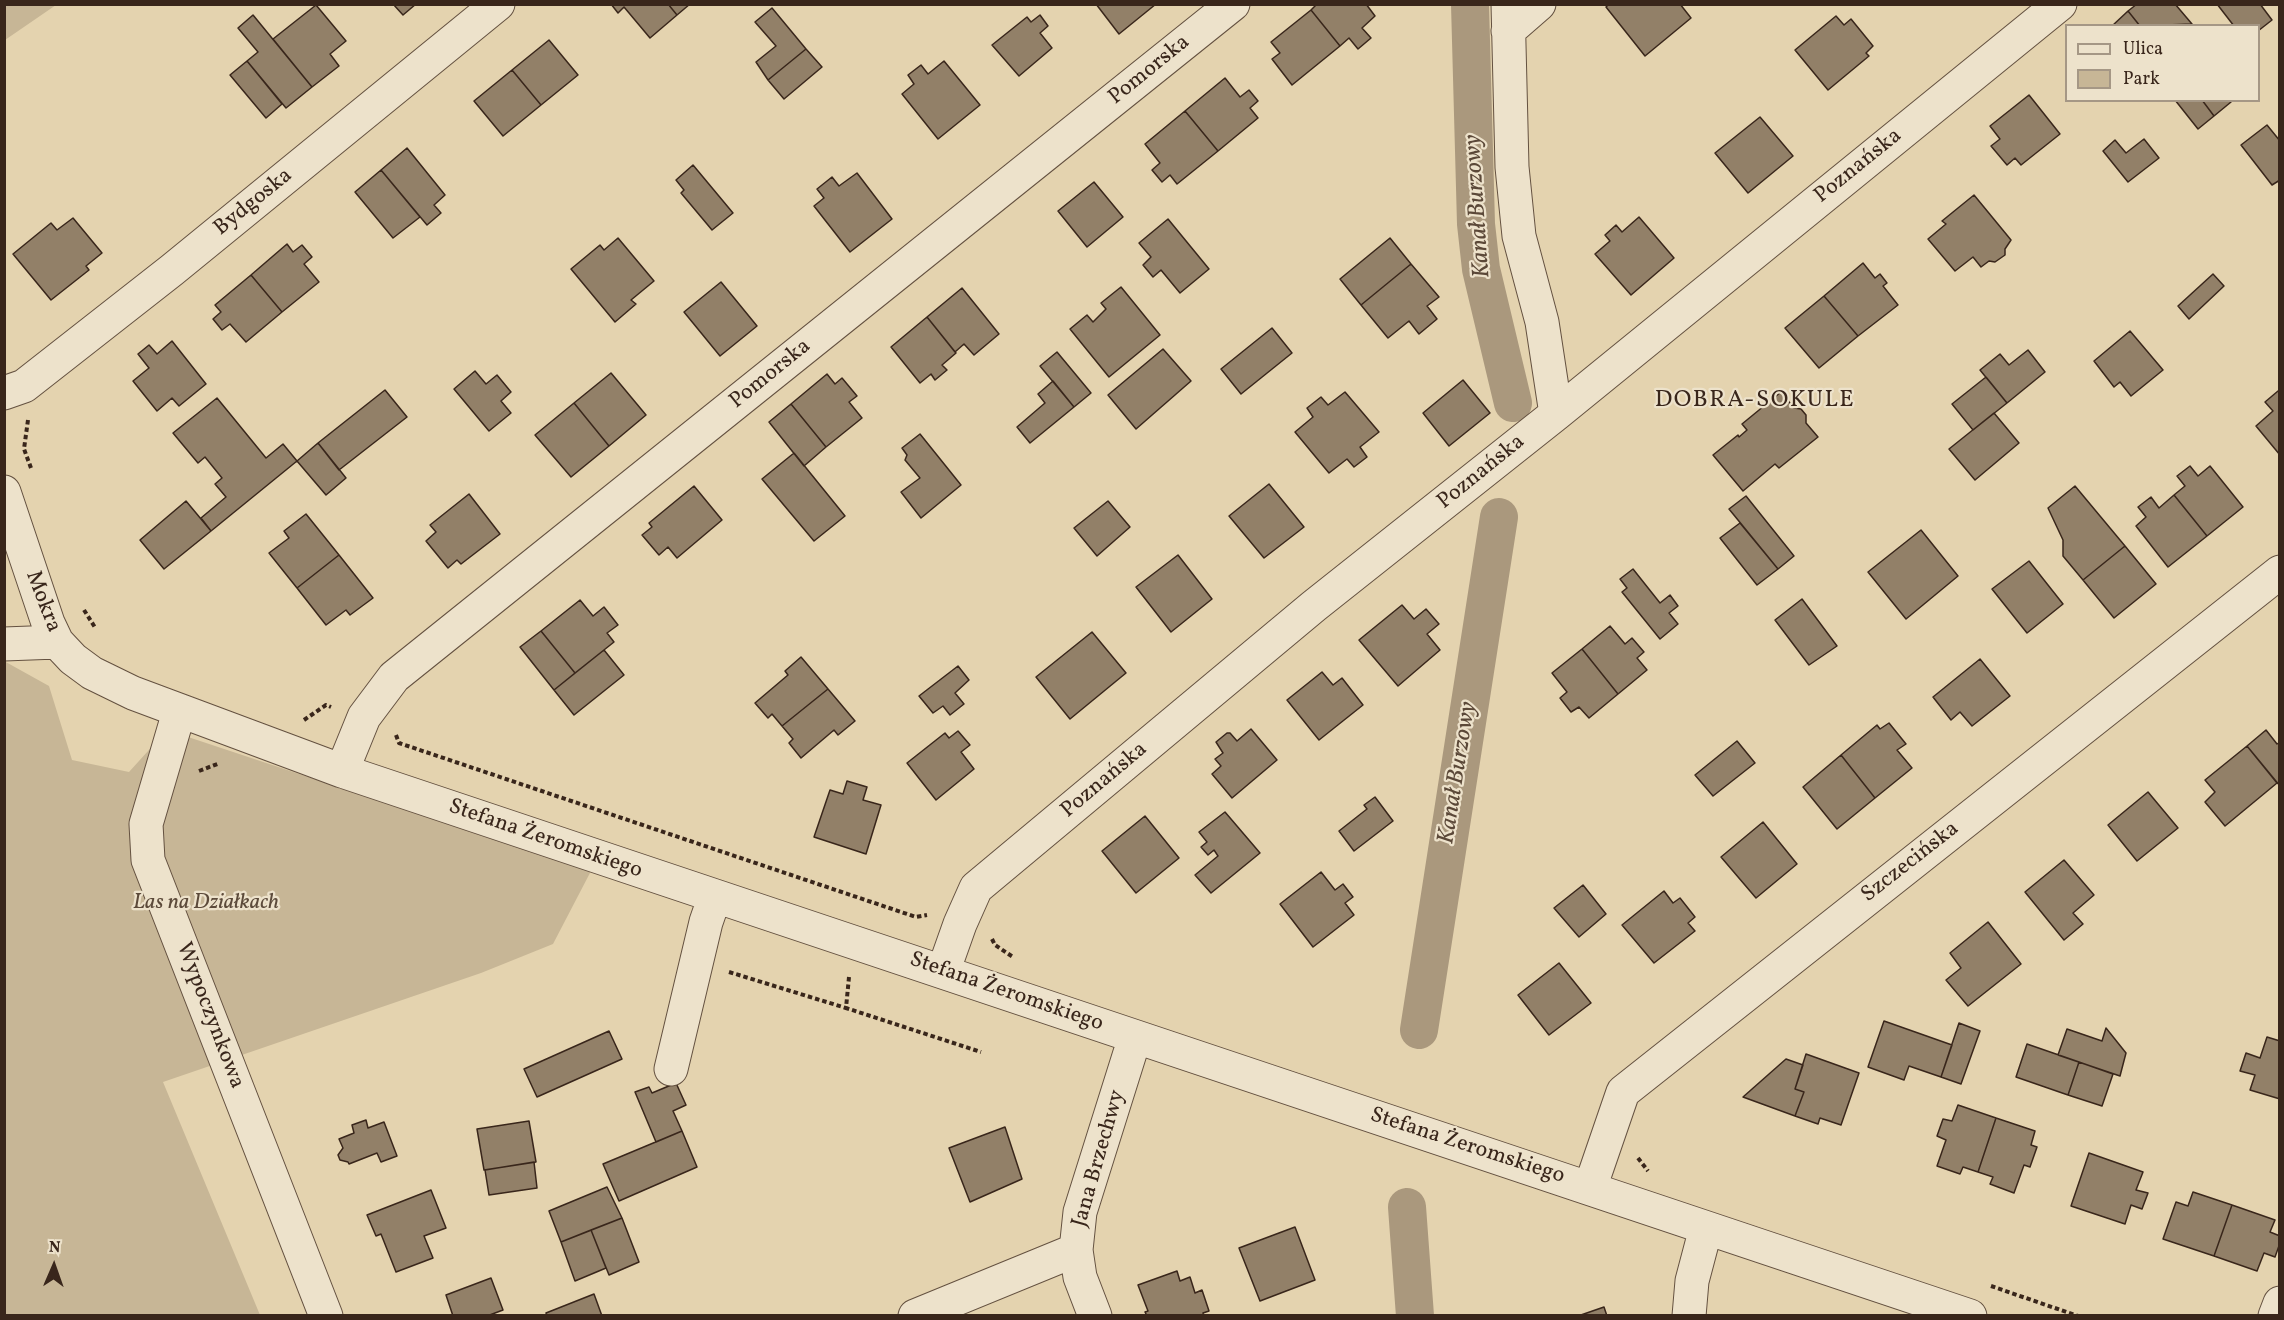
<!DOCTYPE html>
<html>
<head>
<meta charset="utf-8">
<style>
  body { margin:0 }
  #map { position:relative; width:2284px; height:1320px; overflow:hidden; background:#e4d3af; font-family:Vollkorn,serif }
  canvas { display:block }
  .frame { position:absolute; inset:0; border:6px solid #39261b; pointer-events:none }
  .legend { position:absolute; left:2065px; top:24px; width:195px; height:78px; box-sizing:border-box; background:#ede2cb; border:2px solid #a59785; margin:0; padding:8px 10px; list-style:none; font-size:18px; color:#39261b }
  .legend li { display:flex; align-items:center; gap:12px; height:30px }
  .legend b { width:30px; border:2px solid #a59785 }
  .north { position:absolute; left:24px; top:1236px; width:60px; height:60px; -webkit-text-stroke:4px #ede2cb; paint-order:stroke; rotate:2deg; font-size:16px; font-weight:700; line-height:24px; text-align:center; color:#39261b }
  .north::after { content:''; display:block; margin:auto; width:21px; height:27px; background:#39261b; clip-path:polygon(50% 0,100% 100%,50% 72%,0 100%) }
</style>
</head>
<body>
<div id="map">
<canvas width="2284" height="1320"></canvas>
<div class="frame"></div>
<ul class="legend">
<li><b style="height:8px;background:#ede2cb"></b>Ulica</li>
<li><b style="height:16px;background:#c7b696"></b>Park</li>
</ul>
<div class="north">N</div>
</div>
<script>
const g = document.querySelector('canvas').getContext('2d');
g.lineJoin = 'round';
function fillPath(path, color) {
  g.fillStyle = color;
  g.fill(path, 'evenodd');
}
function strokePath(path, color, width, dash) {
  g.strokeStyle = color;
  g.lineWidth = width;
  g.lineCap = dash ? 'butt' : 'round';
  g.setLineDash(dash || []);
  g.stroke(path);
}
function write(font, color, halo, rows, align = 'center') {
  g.font = font + ' Vollkorn,serif';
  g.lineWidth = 4.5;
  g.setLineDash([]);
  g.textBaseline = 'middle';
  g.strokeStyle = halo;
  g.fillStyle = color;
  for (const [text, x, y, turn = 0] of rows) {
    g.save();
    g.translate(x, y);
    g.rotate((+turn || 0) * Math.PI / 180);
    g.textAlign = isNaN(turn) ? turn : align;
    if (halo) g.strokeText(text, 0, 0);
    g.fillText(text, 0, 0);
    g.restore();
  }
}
const green = new Path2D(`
  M5 4H56V5L5 40Z
  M4 661 49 686 72 760 129 772 167 730 591 871 553 944 481 973 163 1082 260 1315H5Z`);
const canal = new Path2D(`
  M1470 4 1476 224 1481 269 1513 403
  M1419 1030 1499 517
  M1407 1207 1415 1316`);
const building = new Path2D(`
  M393 4H416L403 15Z
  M611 4H668L677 15 650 38 624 7 618 13Z
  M668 4H690L677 15Z
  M1096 4H1156L1119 34Z
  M1317 4H1366L1375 16 1362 28 1371 38 1358 49 1349 38 1340 46 1311 10Z
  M1609 4H1680L1691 18 1645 56 1606 7Z
  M2137 4H2175L2192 24 2140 26 2128 11Z
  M2217 4H2260L2272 20 2258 31V26H2234Z
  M316 5 346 41 330 54 339 66 312 87 273 39Z
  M772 8 806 49 768 80 756 62 776 46 755 22Z
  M1311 10 1340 46 1292 85 1272 59 1280 53 1271 42Z
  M2128 11 2140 26H2112Z
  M253 15 312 87 286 108 247 61 258 52 238 28Z
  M1040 15 1048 26 1040 33 1052 48 1019 76 992 45 1027 17 1031 22Z
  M1836 16 1844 25 1851 19 1873 46 1866 53 1869 56 1828 90 1795 50Z
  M549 40 578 75 541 105 512 70Z
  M806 49 822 67 784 99 768 80Z
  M247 61 282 104 266 118 230 75Z
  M944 61 980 105 938 139 902 94 914 84 908 75 921 65 928 74Z
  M512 70 541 105 503 136 474 101Z
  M1225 78 1240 97 1249 90 1258 101 1250 108 1258 118 1218 151 1185 111Z
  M2029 95 2060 134 2021 165 2015 158 2007 165 1991 146 2000 139 1990 126Z
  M2175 100H2202L2214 116 2198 129Z
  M2202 100H2230L2231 102 2214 116Z
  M1185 111 1218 151 1177 184 1170 175 1162 182 1152 170 1160 163 1145 144Z
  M1760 117 1793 156 1748 193 1715 153Z
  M2267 125 2280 141V180L2272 185 2241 145Z
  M2144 139 2159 158 2128 182 2103 151 2115 140 2126 153Z
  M407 148 445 195 434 205 441 213 427 225 381 170Z
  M693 165 733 213 712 230 681 193 684 190 676 180Z
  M381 170 420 217 393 238 355 192Z
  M857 173 892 219 850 252 814 206 824 198 817 189 832 177 839 186Z
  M1094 182 1123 217 1087 247 1058 211Z
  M1974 195 2011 240 2005 249V255L1995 262 1989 261 1981 267 1973 257 1955 271 1928 239 1946 224 1942 221Z
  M1639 217 1674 258 1631 295 1595 254 1610 241 1605 235 1616 225 1622 232Z
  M73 218 102 253 86 266 89 270 51 300 13 254 51 223 57 230Z
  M1168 219 1209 269 1180 293 1161 270 1153 277 1143 265 1151 257 1139 243Z
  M618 238 654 281 631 300 636 304 615 322 571 269 600 245 604 250Z
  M1390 238 1411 264 1361 305 1340 279Z
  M287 244 293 252 302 245 312 257 304 264 319 282 282 312 251 275Z
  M1863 263 1875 278 1880 274 1887 283 1883 286 1898 305 1858 336 1824 296Z
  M1411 264 1439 297 1427 306 1437 319 1419 334 1409 321 1388 338 1361 305Z
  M2213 274 2224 286 2189 319 2178 306Z
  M251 275 282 312 246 342 230 324 222 330 213 319 221 312 215 305Z
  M721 282 757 326 720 356 684 312Z
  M1121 287 1160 335 1109 377 1070 329 1087 315 1093 322 1106 309 1101 303Z
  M962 288 999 334 974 355 964 344 955 352 927 317Z
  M1824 296 1858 336 1819 368 1785 328Z
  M927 317 956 353 942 365 947 370 935 380 931 374 920 383 891 347Z
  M1272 328 1292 353 1241 394 1221 369Z
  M2130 331 2163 370 2131 396 2120 382 2114 387 2094 361Z
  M172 341 206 384 179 406 172 398 157 411 133 381 149 368 138 354 149 345 157 354Z
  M1163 349 1191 381 1136 429 1108 395Z
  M2028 350 2045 372 2007 403 1980 370 2000 354 2009 365Z
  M1057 352 1091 393 1074 407 1040 366Z
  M475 371 486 384 497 375 511 392 501 401 511 413 489 431 454 389Z
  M611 373 646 415 609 446 574 403Z
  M827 374 835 384 842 378 857 396 849 402 862 418 826 447 791 404Z
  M1986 377 2007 403 1973 430 1952 404Z
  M1463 380 1490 413 1449 446 1423 413Z
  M1053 381 1074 407 1030 443 1017 427 1045 403 1038 394Z
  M385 390 407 417 339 470 318 443Z
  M2278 391 2280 393V455L2256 426 2273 411 2265 402Z
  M1345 392 1379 432 1360 447 1367 457 1354 467 1347 459 1329 473 1295 432 1313 417 1307 408 1321 397 1328 405Z
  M1781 392 1794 408 1801 409 1806 415V423L1818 437 1779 468 1775 464 1743 491 1713 455 1738 435 1739 437 1747 430 1742 424Z
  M217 398 266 458 283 444 297 461 211 531 201 518 226 497 215 484 222 478 205 457 198 463 173 433Z
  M574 403 609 446 571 477 535 435Z
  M791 404 826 447 804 466 769 422Z
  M1994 413 2019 443 1975 480 1949 449Z
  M920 434 961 485 921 518 901 492 920 478 905 460 907 455 902 448Z
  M318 443 346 478 326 495 297 461Z
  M794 453 845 516 814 541 762 479Z
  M2190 466 2198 476 2210 466 2243 507 2207 536 2174 495 2185 486 2177 476Z
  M1269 484 1304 527 1264 558 1229 516Z
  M694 486 722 520 677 558 668 547 659 555 642 535 652 527 649 523Z
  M2075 486 2125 546 2083 580 2063 556V540L2048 508Z
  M469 494 500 534 461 564 457 560 448 568 426 541 436 532 430 525Z
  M2174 495 2207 536 2168 567 2136 526 2146 517 2138 507 2151 497 2159 508Z
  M1746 496 1794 556 1778 569 1729 509Z
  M186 501 211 531 164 569 140 540Z
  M1108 501 1130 527 1097 556 1074 528Z
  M306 514 339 555 297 588 269 553 289 538 284 531Z
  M1740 523 1778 569 1757 585 1720 538Z
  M1921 530 1958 576 1906 619 1868 572Z
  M2125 546 2156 584 2114 618 2083 580Z
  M339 555 373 598 350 615 346 610 326 625 297 588Z
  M1178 555 1212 599 1171 632 1136 587Z
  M2029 561 2063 604 2027 633 1992 589Z
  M1633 569 1660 603 1670 595 1678 606 1669 613 1678 624 1660 639 1622 592 1627 588 1620 579Z
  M1802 599 1837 646 1809 665 1775 620Z
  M580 600 593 616 604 607 618 625 607 633 614 642 575 673 541 631Z
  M1402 605 1414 619 1426 609 1439 624 1427 634 1440 650 1398 686 1359 640Z
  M1610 626 1625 644 1632 638 1644 652 1637 658 1647 670 1618 694 1582 649Z
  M541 631 575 673 554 690 520 647Z
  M1092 632 1126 673 1070 719 1036 677Z
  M1582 649 1618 694 1589 718 1579 707 1571 712 1560 698 1567 692 1552 673Z
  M604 650 624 675 574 715 554 690Z
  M801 657 828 689 782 726 772 714 768 718 755 703 788 675 785 671Z
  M1980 659 2010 696 1972 726 1960 712 1951 720 1933 697Z
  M958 666 969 680 955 693 964 704 950 715 943 706 933 713 919 696Z
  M1322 672 1333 685 1342 678 1363 705 1319 740 1287 700Z
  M828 689 855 721 838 735 834 730 801 758 789 743 793 739 782 726Z
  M1889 723 1906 744 1897 750 1912 768 1875 798 1841 755 1877 725 1880 729Z
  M1251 729 1277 760 1232 798 1212 774 1221 766 1215 759 1223 753 1216 742 1227 733H1230L1237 741Z
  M2266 730 2277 744 2280 742V786L2247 746Z
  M958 731 970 745 961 752 974 769 936 800 907 763 945 733 949 738Z
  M1737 741 1755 763 1713 796 1695 775Z
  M2247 746 2277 783 2225 826 2205 802 2215 792 2205 780Z
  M1841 755 1875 798 1837 829 1803 787Z
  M847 781 867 787 863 800 881 805 866 854 814 837 830 790 843 794Z
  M2148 792 2178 828 2137 861 2108 825Z
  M1375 797 1393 821 1354 851 1339 831 1367 809 1364 805Z
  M1225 812 1260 853 1211 893 1195 875 1218 856 1214 850 1208 855 1201 847 1207 842 1199 832Z
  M1145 816 1179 858 1136 893 1102 851Z
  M1763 822 1797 864 1756 898 1721 857Z
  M2064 860 2094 895 2073 913 2083 924 2064 940 2025 892Z
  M1321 872 1335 890 1343 884 1353 897 1345 903 1354 915 1313 947 1280 904Z
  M1583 885 1606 914 1579 937 1554 908Z
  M1664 891 1673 903 1680 898 1695 917 1688 923 1695 931 1654 963 1622 925Z
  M1988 922 2021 964 1968 1006 1946 980 1961 968 1950 953Z
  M1559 963 1591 1003 1549 1035 1518 995Z
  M1884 1021 1952 1045 1941 1077 1909 1066 1904 1080 1868 1067Z
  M1959 1023 1980 1031 1961 1084 1941 1077Z
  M2106 1028 2126 1053 2120 1076 2058 1055 2067 1029 2102 1041Z
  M609 1031 622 1059 537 1097 524 1069Z
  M2267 1037 2280 1041V1099L2250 1090 2255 1075 2240 1071 2246 1053 2260 1058Z
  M2027 1044 2079 1062 2068 1095 2016 1077Z
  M1806 1054 1859 1073 1841 1125 1820 1118 1818 1124 1795 1116 1804 1092 1795 1089Z
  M1786 1059 1803 1065 1795 1089 1804 1092 1795 1116 1743 1097Z
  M2079 1062 2113 1074 2102 1106 2068 1095Z
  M676 1083 686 1105 673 1111 682 1131 656 1142 635 1092 649 1087 652 1093Z
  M1958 1105 1996 1118 1978 1172 1963 1167 1960 1174 1937 1166 1946 1140 1937 1136 1943 1119 1952 1121Z
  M1996 1118 2035 1131 2031 1145 2037 1147 2030 1167 2024 1165 2014 1193 1990 1184 1993 1177 1978 1172Z
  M366 1120 368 1128 384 1122 397 1156 381 1162 377 1153 349 1164 348 1162 340 1160 338 1155 343 1148 339 1139 354 1133 352 1125Z
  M529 1121 536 1162 484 1170 477 1129Z
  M1005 1127 1022 1179 970 1202 949 1148Z
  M682 1131 697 1167 619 1201 603 1164Z
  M2089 1153 2143 1172 2136 1190 2148 1193 2142 1209 2131 1205 2125 1224 2071 1206Z
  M534 1162 537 1188 489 1195 485 1170Z
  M607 1187 622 1218 561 1242 549 1211Z
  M431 1190 446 1228 424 1236 433 1258 396 1272 381 1234 376 1236 367 1215Z
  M2193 1192 2232 1205 2214 1256 2163 1239 2176 1202 2188 1206Z
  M2232 1205 2275 1220 2270 1232 2280 1236V1243L2275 1257 2264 1253 2257 1271 2214 1256Z
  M622 1218 639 1262 609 1275 591 1230Z
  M1295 1227 1315 1280 1260 1301 1239 1248Z
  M591 1230 606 1268 575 1281 561 1242Z
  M1177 1271 1180 1281 1190 1277 1195 1293 1202 1290 1209 1311 1203 1313 1204 1316H1147L1145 1312 1148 1311 1138 1285Z
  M491 1278 503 1310 487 1316H453L446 1295Z
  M594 1294 602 1316H547L546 1313Z
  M1604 1307 1607 1316H1578Z`);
const path = new Path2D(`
  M28 420 24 449 31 468
  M84 610 96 629
  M304 720 326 705 331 707
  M396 735 399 743 916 917 927 915
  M199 771 220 763
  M992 939 995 945 1013 957
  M729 972 846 1008
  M849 977 846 1008 981 1052
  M1638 1158 1648 1171
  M1991 1286 2078 1316`);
const minor = new Path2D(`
  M1508 4 1512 167 1519 236 1542 322 1556 414
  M1508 31 1539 4
  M4 393 24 386 172 270 498 4
  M4 492 48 623 57 642 73 659 92 673 133 693 342 771 1970 1316
  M4 644 57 642
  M179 712 146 824 148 860 326 1316
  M342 771 364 717 394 677 1233 4
  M943 972 960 924 976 888 1314 606 1556 414 2060 4
  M671 1069 706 922 715 896
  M1590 1188 1623 1092 2280 572
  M915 1316 1076 1250
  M1095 1316 1080 1277 1076 1250 1080 1212 1135 1037
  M1689 1316 1692 1281 1706 1228
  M2275 1316 2280 1303`);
const streetNames = [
  ["Pomorska",1150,71,-39],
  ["Poznańska",1859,167,-39],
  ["Bydgoska",254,203,-39],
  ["Pomorska",771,375,-39],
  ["Poznańska",1482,473,-39],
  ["Mokra",42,602,69],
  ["Poznańska",1105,781,-40],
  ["Stefana Żeromskiego",545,840,19],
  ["Szczecińska",1911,863,-38],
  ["Stefana Żeromskiego",1006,993,19],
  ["Wypoczynkowa",209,1016,69],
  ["Stefana Żeromskiego",1467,1147,18],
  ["Jana Brzechwy",1100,1159,-74]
];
const parkNames = [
  ["Las na Działkach",206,904]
];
const waterNames = [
  ["Kanał Burzowy",1479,206,-94],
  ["Kanał Burzowy",1459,773,-81]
];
const neighbourhoodNames = [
  ["DOBRA-SOKULE",1755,402]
];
fillPath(green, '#c7b696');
strokePath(canal, '#aa987d', 38);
fillPath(building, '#928068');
strokePath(building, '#39261b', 1.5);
strokePath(minor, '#645140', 35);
strokePath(path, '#39261b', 4, [4.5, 3]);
strokePath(minor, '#ede2cb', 33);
write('22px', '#39261b', '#ede2cb', streetNames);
write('italic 22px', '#5c4a3a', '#ede2cb', parkNames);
write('italic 24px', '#5b4838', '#ede2cb', waterNames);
g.letterSpacing = '1.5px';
write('24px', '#39261b', '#ede2cb', neighbourhoodNames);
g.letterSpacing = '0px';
</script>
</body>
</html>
